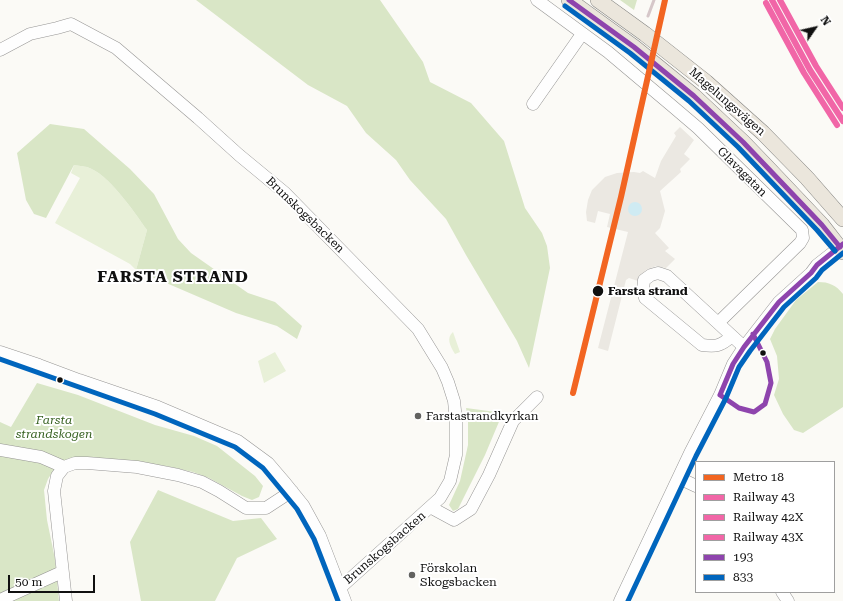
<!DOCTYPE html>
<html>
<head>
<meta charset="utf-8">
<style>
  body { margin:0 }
  #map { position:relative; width:843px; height:601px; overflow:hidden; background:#fbfaf6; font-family:"Roboto Serif",serif }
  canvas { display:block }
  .legend { position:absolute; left:695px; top:461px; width:140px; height:132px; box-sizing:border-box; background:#fff; border:1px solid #9f9f9f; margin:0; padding:5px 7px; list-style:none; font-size:12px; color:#101010 }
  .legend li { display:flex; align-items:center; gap:8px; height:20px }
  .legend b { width:20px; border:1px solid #9f9f9f }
  .north { position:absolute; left:795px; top:8px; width:40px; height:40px; -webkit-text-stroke:3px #fff; paint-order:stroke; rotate:56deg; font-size:11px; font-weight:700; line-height:16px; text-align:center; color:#101010 }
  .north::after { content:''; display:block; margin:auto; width:14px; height:18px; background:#101010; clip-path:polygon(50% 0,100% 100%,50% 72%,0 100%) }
  .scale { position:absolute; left:8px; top:575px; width:87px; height:18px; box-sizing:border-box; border:2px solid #101010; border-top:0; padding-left:5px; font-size:12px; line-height:14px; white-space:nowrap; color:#101010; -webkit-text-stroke:3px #fff; paint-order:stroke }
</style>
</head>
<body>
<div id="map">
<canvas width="843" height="601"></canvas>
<ul class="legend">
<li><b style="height:5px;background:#f26522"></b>Metro 18</li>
<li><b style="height:5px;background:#f166a7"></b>Railway 43</li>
<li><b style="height:5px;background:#f166a7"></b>Railway 42X</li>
<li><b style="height:5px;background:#f166a7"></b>Railway 43X</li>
<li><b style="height:5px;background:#8e44ad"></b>193</li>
<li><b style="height:5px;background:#0065bd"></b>833</li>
</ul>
<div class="north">N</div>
<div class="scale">50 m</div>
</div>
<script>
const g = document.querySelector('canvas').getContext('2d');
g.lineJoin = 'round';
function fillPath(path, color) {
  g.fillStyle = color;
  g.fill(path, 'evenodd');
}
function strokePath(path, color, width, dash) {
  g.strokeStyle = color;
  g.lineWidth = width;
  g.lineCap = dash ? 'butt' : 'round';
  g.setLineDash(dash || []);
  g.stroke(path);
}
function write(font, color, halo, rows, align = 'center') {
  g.font = font + ' "Roboto Serif",serif';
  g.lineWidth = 4;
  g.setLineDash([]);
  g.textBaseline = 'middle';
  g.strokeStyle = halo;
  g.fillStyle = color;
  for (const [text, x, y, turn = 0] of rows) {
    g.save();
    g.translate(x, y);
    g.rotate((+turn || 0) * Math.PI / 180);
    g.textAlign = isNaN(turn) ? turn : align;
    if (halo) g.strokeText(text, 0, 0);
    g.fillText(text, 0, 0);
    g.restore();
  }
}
const green = new Path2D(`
  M74 165C78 166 83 166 87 167 109 174 134 212 147 230L136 270 130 264 55 223 80 178 71 173Z
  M453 332 460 352 455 354C450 346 446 338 453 332Z
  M275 352 286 371 264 383 258 361Z`);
const forest = new Path2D(`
  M196 0H380L423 62 430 82 471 103 504 141 525 208 542 233 547 246 550 268 529 368 517 341 466 255 446 219 410 180 396 160 366 133 347 106 308 85Z
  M620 0H637L634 10Z
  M50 124 84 129 130 169 154 194 178 239 191 253 248 293 275 302 302 326 297 339 277 326 236 313 136 270 147 230C134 212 109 174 87 167 83 166 78 166 74 165L46 218 34 214 26 200 17 153Z
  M818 282C829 282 836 285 843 294V407L803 433 794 430 783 414 774 395 779 379 777 356 770 339 775 329 796 300Z
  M37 383 78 395 155 425 194 436 217 446 255 476 263 486 259 497 252 500 242 496 209 478 193 472 166 466 126 461 65 462 53 471 48 479 44 490 47 520 55 559 59 601H0V422L11 427Z
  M466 408 496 412 501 417 485 455 458 509 453 511 449 505 460 481 468 445V418Z
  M158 490 233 521 261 518 277 539 237 558 215 601H141L130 542Z`);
const plaza = new Path2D(`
  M680 127 694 140 684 154 690 159 680 169 681 172 660 191 665 211 660 228 655 233 669 248 665 251 675 259 666 268 656 266 646 270 641 275 638 281 629 278 626 280 608 351 598 348 628 232 607 227 610 214 598 211 595 223 587 221 586 212 588 200 592 190 605 177 617 173 634 172 640 173 643 171 655 178 661 161 676 136 674 133Z`);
const water = new Path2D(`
  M628 209a7 7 0 1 1 14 0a7 7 0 1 1-14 0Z`);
const minor = new Path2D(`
  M537 0 608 52 671 105 698 128 802 230 803 238 800 243 718 323
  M0 50 30 34 57 28 71 24 116 48 198 118 239 155 285 193 418 329 442 368 448 382 454 401 456 420V455L450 481 440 498 340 588
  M533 104 582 34
  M732 336C721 346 716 347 702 345L645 298 643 290 644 280 651 275 658 273 667 276 744 347
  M0 352 39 365 79 380 158 407 238 441 268 463 286 484 303 505 320 536 345 601
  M0 450 41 457 64 467
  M679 478 696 486
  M430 507 454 520 471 509 489 475 513 421 537 397
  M782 592 788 601
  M0 600 62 572
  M66 601 54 491 57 476 64 467 75 463H87L137 467 178 475 202 482 219 491 246 508H266L292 491
  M620 601 690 453 720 395 733 364 744 347 779 302 811 273 817 265 840 247`);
const major = new Path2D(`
  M569 0 634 47 694 96 743 142 768 168 822 225 843 252
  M598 0 645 34 706 82 763 133 807 178 843 219`);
const rail = new Path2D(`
  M648 16 654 0`);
const bus1 = new Path2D(`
  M569 0 634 47 694 96 743 142 822 225 840 247
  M720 395 733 364 744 347 779 302 811 273 817 265 843 244
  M720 395 739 408 754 412 765 404 771 383 767 362 753 334`);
const bus2 = new Path2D(`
  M565 6 630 53 689 101 738 147 817 230 835 251
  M0 359 155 414 235 447 263 468 297 509 314 539 338 601
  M628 601 696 456 726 398 739 367 750 351 784 307 816 278 822 270 843 253`);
const rail1 = new Path2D(`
  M772 0 810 70 843 121`);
const rail2 = new Path2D(`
  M766 3 804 73 837 125`);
const rail3 = new Path2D(`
  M780 0 816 66 843 108`);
const metro1 = new Path2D(`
  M573 393 621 197 665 0`);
const markers = [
  [598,291,6,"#101010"],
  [763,353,3.5,"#101010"],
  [60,380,3.5,"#101010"],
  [418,416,4,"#626260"],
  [412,575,4,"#626260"]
];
const streetNames = [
  ["Magelungsvägen",727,102,41],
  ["Glavagatan",742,172,45],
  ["Brunskogsbacken",305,215,44],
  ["Brunskogsbacken",385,548,-41]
];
const stopNames = [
  ["Farsta strand",608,291]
];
const poiNames = [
  ["Farstastrandkyrkan",426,416],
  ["Förskolan",420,568],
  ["Skogsbacken",420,582]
];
const parkNames = [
  ["Farsta",54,420],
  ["strandskogen",54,434]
];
const districtNames = [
  ["FARSTA STRAND",173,277]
];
fillPath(green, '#e8f0d8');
fillPath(forest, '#d9e6c6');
fillPath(plaza, '#ebe8e2');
fillPath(water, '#cfebf3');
strokePath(minor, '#969594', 13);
strokePath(major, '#838381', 16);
strokePath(minor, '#fefefe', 12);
strokePath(major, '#ebe6dc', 15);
strokePath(rail, '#d6c7c9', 3);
strokePath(bus1, '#8e44ad', 5);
strokePath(bus2, '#0065bd', 5);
strokePath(rail1, '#f166a7', 6);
strokePath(rail2, '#f166a7', 6);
strokePath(rail3, '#f166a7', 6);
strokePath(metro1, '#f26522', 6);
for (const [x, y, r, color] of markers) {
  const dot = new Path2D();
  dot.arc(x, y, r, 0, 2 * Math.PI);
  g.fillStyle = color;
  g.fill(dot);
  strokePath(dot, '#fff', 1.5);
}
write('12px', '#101010', '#fff', streetNames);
write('bold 12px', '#101010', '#fff', stopNames, 'left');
write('12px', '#101010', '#fff', poiNames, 'left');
write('italic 12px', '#396324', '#fff', parkNames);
g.letterSpacing = '1px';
write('bold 16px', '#101010', '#fff', districtNames);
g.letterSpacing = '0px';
</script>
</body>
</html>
